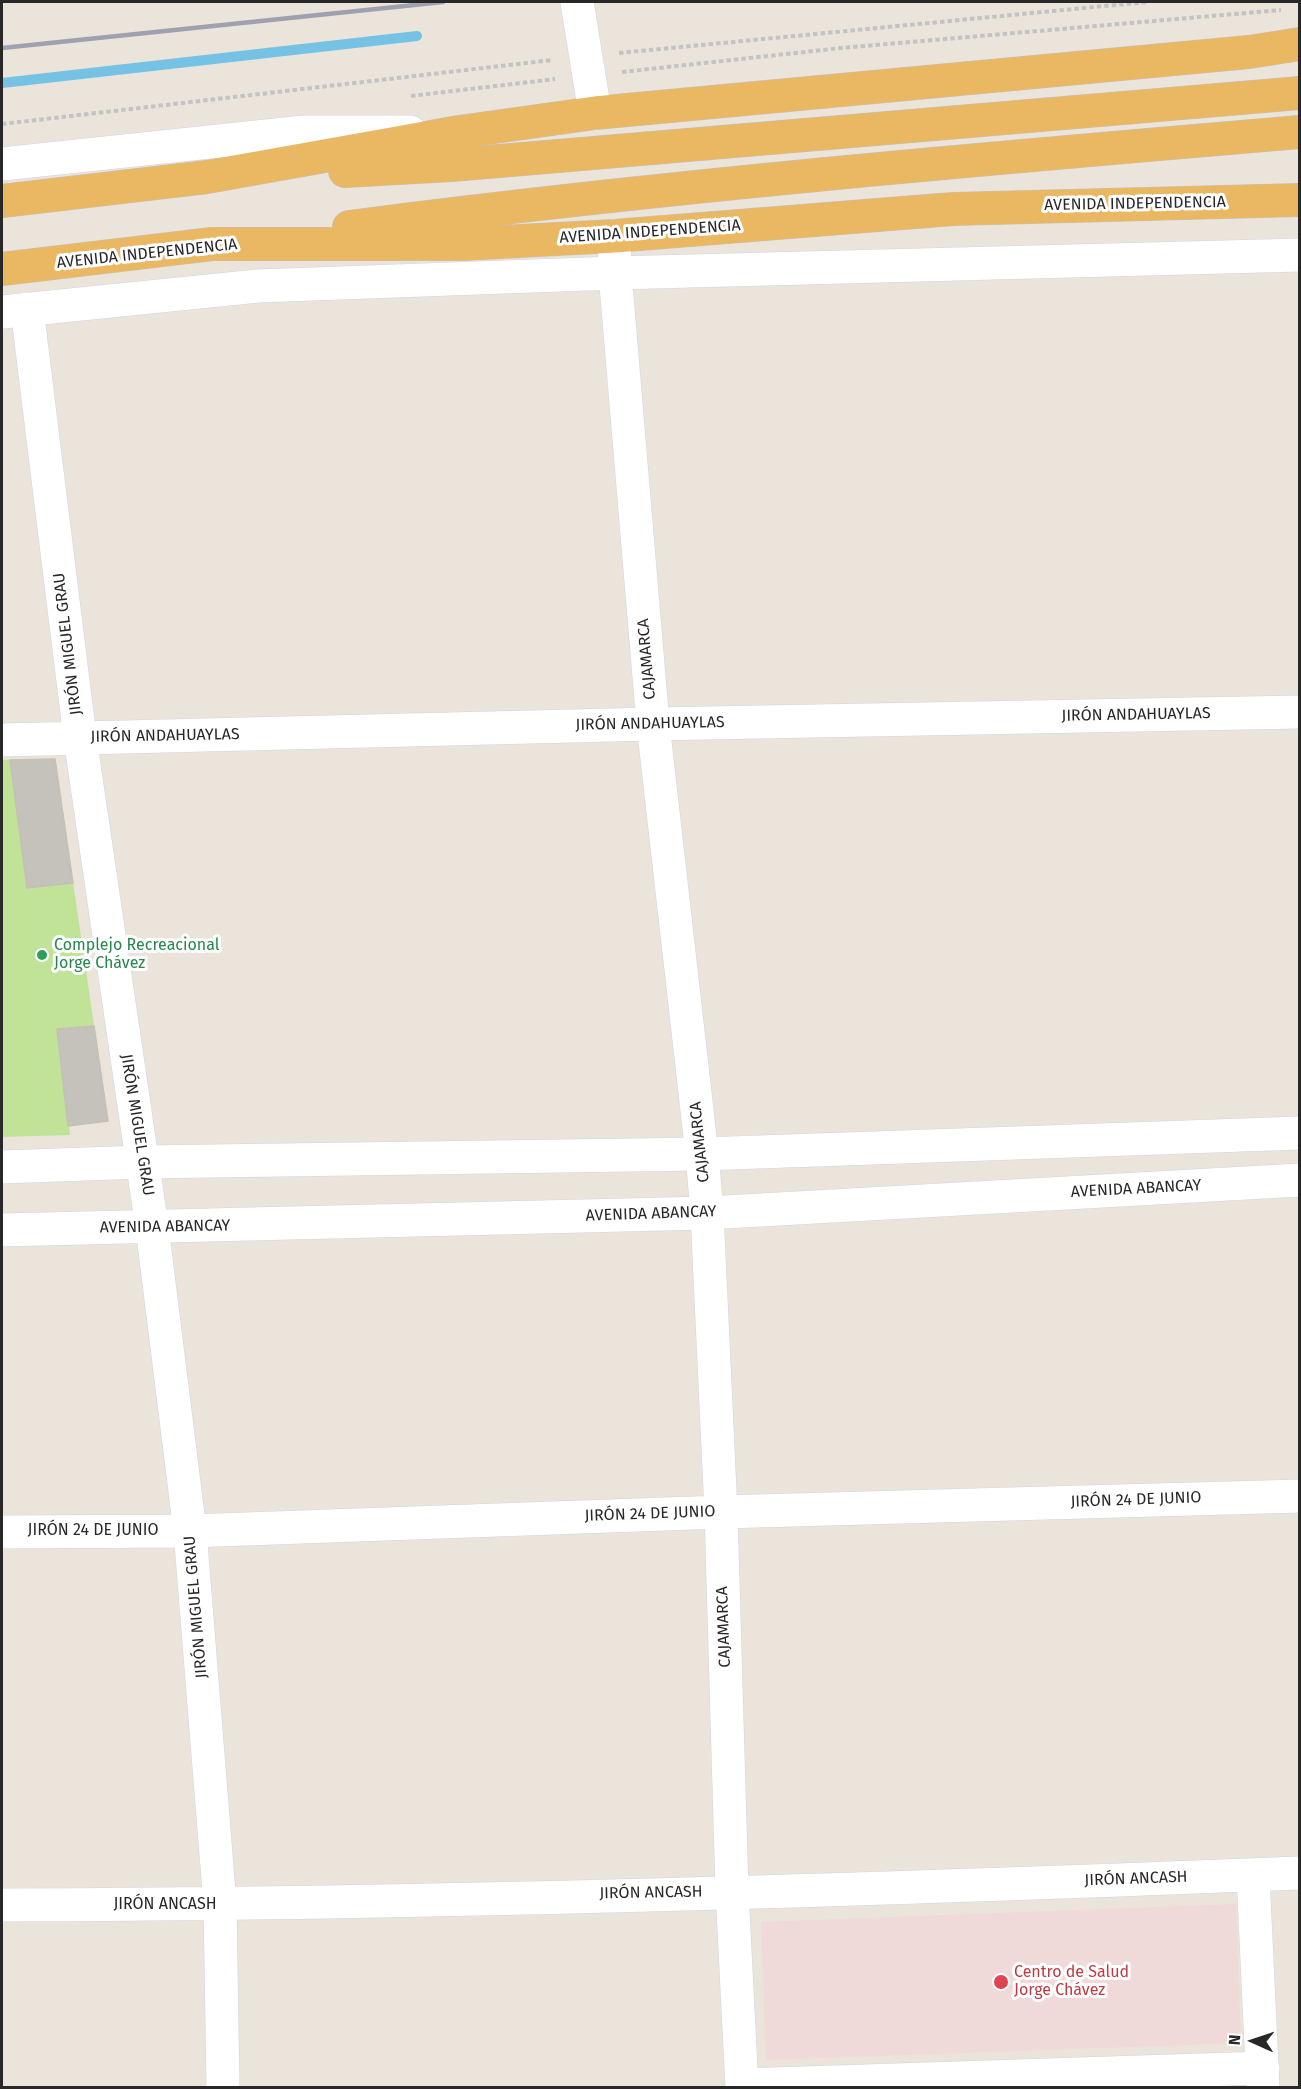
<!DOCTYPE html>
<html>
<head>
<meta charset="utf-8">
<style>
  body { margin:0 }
  #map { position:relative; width:1301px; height:2089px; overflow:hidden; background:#eae4db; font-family:"Fira Sans",sans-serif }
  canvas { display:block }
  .frame { position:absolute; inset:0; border:3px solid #282828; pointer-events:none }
  .north { position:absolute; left:1223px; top:2011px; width:60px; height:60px; -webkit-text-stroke:4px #fff; paint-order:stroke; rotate:273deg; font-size:16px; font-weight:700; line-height:24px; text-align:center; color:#282828 }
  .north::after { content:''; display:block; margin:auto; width:21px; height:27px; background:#282828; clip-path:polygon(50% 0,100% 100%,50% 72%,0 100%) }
</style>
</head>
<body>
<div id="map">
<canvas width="1301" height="2089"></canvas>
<div class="frame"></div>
<div class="north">N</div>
</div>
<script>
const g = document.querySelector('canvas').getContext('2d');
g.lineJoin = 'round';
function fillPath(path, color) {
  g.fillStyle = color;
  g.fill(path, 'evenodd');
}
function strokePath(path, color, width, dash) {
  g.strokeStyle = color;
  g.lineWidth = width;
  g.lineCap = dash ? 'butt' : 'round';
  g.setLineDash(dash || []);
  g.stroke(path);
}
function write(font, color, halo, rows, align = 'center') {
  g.font = font + ' "Fira Sans",sans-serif';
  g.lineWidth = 6;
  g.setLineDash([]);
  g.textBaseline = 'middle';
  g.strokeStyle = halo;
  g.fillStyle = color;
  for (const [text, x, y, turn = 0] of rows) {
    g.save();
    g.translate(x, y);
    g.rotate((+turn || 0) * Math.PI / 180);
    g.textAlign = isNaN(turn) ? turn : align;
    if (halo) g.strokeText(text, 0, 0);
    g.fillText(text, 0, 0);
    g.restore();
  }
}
const medical = new Path2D(`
  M1236 1904 1241 2043 766 2060 761 1922Z`);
const pitch = new Path2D(`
  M55 759 108 1121 69 1126 70 1135 2 1137V760Z`);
const stream = new Path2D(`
  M2 83 417 36`);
const building = new Path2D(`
  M55 759 73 883 27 888 10 760Z
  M94 1026 108 1121 68 1126 57 1029Z`);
const path = new Path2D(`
  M619 53 1146 2
  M622 72 841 48 1281 10
  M411 96 555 79
  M2 124 552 60`);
const minor = new Path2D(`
  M577 2 595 113
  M2 164 304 132H410
  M614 236 615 273 653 724 702 1154 707 1213 721 1512 732 1891 742 2088
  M27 309 80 738 152 1227 190 1531 220 1904 223 2088
  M2 312 258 286 615 273 1300 255
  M2 740 653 724 1300 712
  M2 1532 190 1531 721 1512 1300 1496
  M1253 1875 1263 2088
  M2 1905C434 1904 867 1890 1300 1873
  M742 2085 1263 2068`);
const tertiary = new Path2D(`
  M2 1167 142 1162 702 1154 1300 1133
  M2 1230 707 1213 1300 1180`);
const trunk = new Path2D(`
  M345 171 452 165 1300 93
  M2 201 207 177 459 132 595 113 1249 52 1300 44
  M349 227C665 186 982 159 1300 132
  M2 269 212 244H463L614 236 953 209 1300 200`);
const rail = new Path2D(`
  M2 48 443 2`);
const markers = [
  [42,955,6,"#2e9e5b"],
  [1001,1982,8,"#e0444e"]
];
const streetNames = [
  ["AVENIDA INDEPENDENCIA",1135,204,-1],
  ["AVENIDA INDEPENDENCIA",650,232,-4],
  ["AVENIDA INDEPENDENCIA",147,254,-6],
  ["JIRÓN MIGUEL GRAU",68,644,-97],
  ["CAJAMARCA",647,659,-95],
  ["JIRÓN ANDAHUAYLAS",1136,715,-1],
  ["JIRÓN ANDAHUAYLAS",650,724,-1],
  ["JIRÓN ANDAHUAYLAS",165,736,-1],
  ["JIRÓN MIGUEL GRAU",137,1125,81],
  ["CAJAMARCA",700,1142,-96],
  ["AVENIDA ABANCAY",1136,1189,-3],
  ["AVENIDA ABANCAY",651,1214,-2],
  ["AVENIDA ABANCAY",165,1227,-1],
  ["JIRÓN 24 DE JUNIO",1136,1500,-2],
  ["JIRÓN 24 DE JUNIO",650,1514,-2],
  ["JIRÓN 24 DE JUNIO",93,1531],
  ["JIRÓN MIGUEL GRAU",196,1607,-95],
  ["CAJAMARCA",724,1627,-92],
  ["JIRÓN ANCASH",1136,1879,-2],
  ["JIRÓN ANCASH",651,1893,-1],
  ["JIRÓN ANCASH",165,1905]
];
const leisureNames = [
  ["Complejo Recreacional",54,946],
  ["Jorge Chávez",54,964]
];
const healthNames = [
  ["Centro de Salud",1014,1973],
  ["Jorge Chávez",1014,1991]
];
fillPath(medical, '#f0d9d9');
fillPath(pitch, '#c0e398');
strokePath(stream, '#76c2e4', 10);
fillPath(building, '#c5c1bb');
strokePath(building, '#c5c0b5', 1.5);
strokePath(minor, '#d1d3e0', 34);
strokePath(tertiary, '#d1d3e0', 34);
strokePath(trunk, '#c3c3c3', 34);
strokePath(path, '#c3c3c3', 4, [4.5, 3]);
strokePath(minor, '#fff', 33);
strokePath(tertiary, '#fff', 33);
strokePath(trunk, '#eab863', 33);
strokePath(rail, '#9fa1b1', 4.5);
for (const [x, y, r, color] of markers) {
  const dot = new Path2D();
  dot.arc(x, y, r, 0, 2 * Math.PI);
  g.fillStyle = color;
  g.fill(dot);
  strokePath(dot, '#fff', 2);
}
write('16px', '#282828', '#fff', streetNames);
write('16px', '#27864d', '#fff', leisureNames, 'left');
write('16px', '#be3a42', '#fff', healthNames, 'left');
</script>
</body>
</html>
